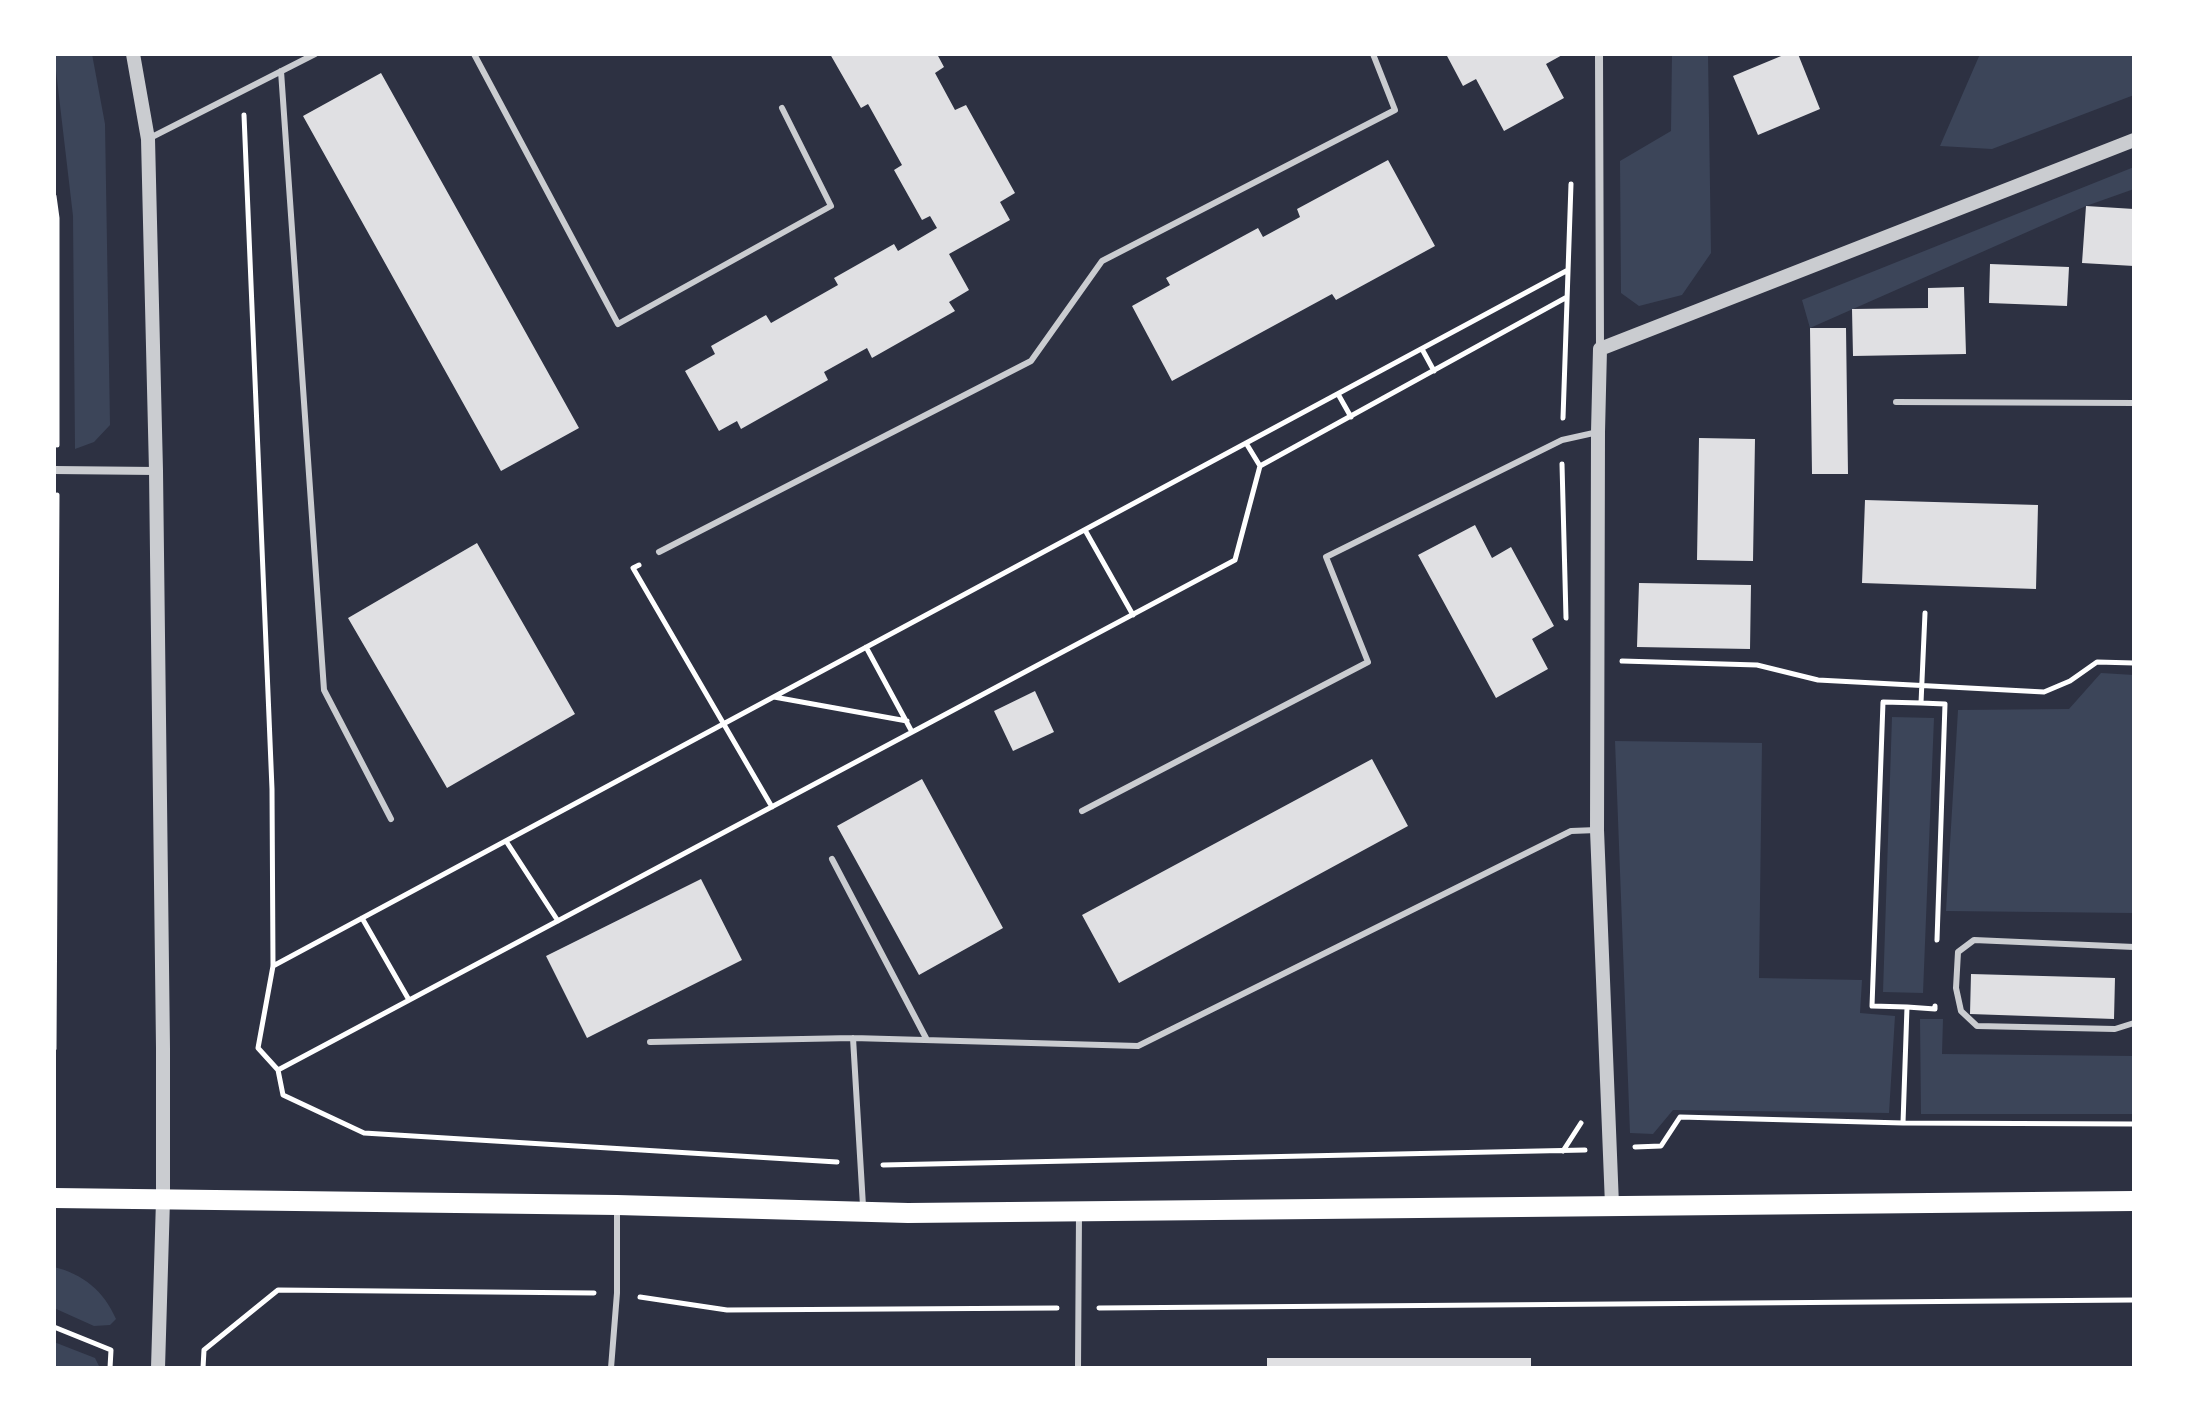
<!DOCTYPE html>
<html>
<head>
<meta charset="utf-8">
<style>
  body { margin:0 }
  #map { position:relative; width:2188px; height:1422px; overflow:hidden; background:#2d3142; font-family:Bitter,serif }
  canvas { display:block }
  .frame { position:absolute; inset:0; border:56px solid #fff; pointer-events:none }
</style>
</head>
<body>
<div id="map">
<canvas width="2188" height="1422"></canvas>
<div class="frame"></div>
</div>
<script>
const g = document.querySelector('canvas').getContext('2d');
g.lineJoin = 'round';
function fillPath(path, color) {
  g.fillStyle = color;
  g.fill(path, 'evenodd');
}
function strokePath(path, color, width, dash) {
  g.strokeStyle = color;
  g.lineWidth = width;
  g.lineCap = dash ? 'butt' : 'round';
  g.setLineDash(dash || []);
  g.stroke(path);
}
const green = new Path2D(`
  M54 54H92L105 124 110 425 94 442 75 449 73 216Z
  M1672 54H1708L1711 253 1682 295 1639 306 1621 293 1620 161 1671 131Z
  M1980 54H2134V95L1992 149 1940 146Z
  M2134 167V189L2086 206 1810 328 1802 300Z
  M2101 673 2134 675V913L1946 911 1958 710 2069 709Z
  M1892 717 1934 718 1923 993 1883 992Z
  M1615 741 1762 743 1759 978 1862 980 1860 1013 1895 1016 1889 1113 1673 1110 1653 1134 1630 1133Z
  M1920 1019H1943L1942 1054 2134 1056V1114H1921Z
  M54 1267C83 1274 104 1291 116 1319L110 1325 94 1326 54 1308Z
  M54 1342 95 1358 100 1368H54Z`);
const building = new Path2D(`
  M830 54H937L944 67 935 73 955 110 966 105 1015 193 1000 202 1010 220 949 254 969 290 949 302 955 311 872 358 867 348 824 372 828 380 741 429 737 421 719 431 685 371 715 354 711 346 766 315 771 323 838 285 834 278 894 244 898 251 937 228 930 216 922 220 894 170 902 165 868 104 861 108Z
  M1446 54H1564L1546 64 1564 98 1504 131 1476 79 1463 86Z
  M1786 54H1798L1820 109 1758 135 1733 76Z
  M381 73 579 428 501 471 303 116Z
  M1388 160 1435 246 1336 300 1332 294 1172 381 1132 306 1170 285 1166 278 1258 228 1263 237 1300 217 1297 209Z
  M2086 206 2134 209V266L2082 263Z
  M1990 264 2069 267 2067 306 1989 303Z
  M1964 287 1966 354 1853 356 1852 309 1928 308V288Z
  M1810 328H1846L1848 474H1812Z
  M1699 438 1755 439 1753 561 1697 560Z
  M1865 500 2038 505 2036 589 1862 583Z
  M1475 525 1492 558 1511 547 1554 626 1532 639 1548 669 1496 698 1418 555Z
  M477 543 575 714 447 788 348 618Z
  M1639 583 1751 585 1750 649 1637 647Z
  M1035 691 1054 732 1013 751 994 711Z
  M1372 759 1408 826 1119 983 1082 915Z
  M922 779 1003 928 919 975 837 826Z
  M701 879 742 960 587 1038 546 956Z
  M1971 974 2115 978 2114 1019 1970 1014Z
  M1267 1358H1531V1368H1267Z`);
const path = new Path2D(`
  M244 115 272 789 273 966 258 1048 278 1070 283 1095 364 1133 837 1162
  M54 196 57 218V445
  M1422 349 1434 371
  M1338 394 1351 417
  M1563 418 1571 184
  M1246 443 1260 466
  M1562 464 1566 618
  M1085 530 1133 615
  M639 565 633 568 772 807
  M866 647 912 732
  M1622 661 1757 665 1818 680 2044 692 2070 681 2097 662 2134 663
  M774 697 907 721
  M1921 703 1945 704 1937 940
  M506 841 558 921
  M362 918 409 1000
  M273 966 1568 270
  M1907 1007 1935 1009V1006
  M54 1049 57 495
  M278 1070 1235 560 1260 466 1567 297
  M1903 1123 1907 1007 1872 1006 1883 702 1921 703 1925 613
  M1635 1147 1661 1146 1680 1117 1903 1123 2134 1124
  M1563 1151 1581 1123
  M883 1165 1585 1150
  M640 1297 727 1310 1057 1308
  M1099 1308 2134 1300
  M54 1327 111 1350 110 1368
  M203 1368 204 1350 278 1290 594 1293`);
const service = new Path2D(`
  M474 54 618 324 831 206 782 108
  M281 71 324 690 391 819
  M148 139 315 54
  M1896 402 2134 403
  M659 552 1031 361 1102 261 1395 110 1373 54
  M1082 811 1368 662 1326 557 1562 440 1598 432
  M832 859 927 1040
  M2134 947 1974 940 1958 952 1956 988 1961 1011 1977 1026 2115 1029 2134 1023
  M853 1038 863 1206
  M650 1042 853 1038 1138 1046 1571 831 1597 830
  M611 1368 617 1293V1208
  M1078 1368 1079 1214`);
const minor = new Path2D(`
  M1599 54 1600 349
  M54 470 156 471`);
const tertiary = new Path2D(`
  M133 54 148 139 156 471 163 1048V1200L158 1368
  M1612 1205 1597 830 1598 432 1600 349 2134 140`);
const primary = new Path2D(`
  M54 1198 617 1205 908 1213 2134 1201`);
fillPath(green, '#3c4559');
fillPath(building, '#e0e0e3');
strokePath(path, '#fff', 5);
strokePath(service, '#caccd0', 6);
strokePath(minor, '#caccd0', 8);
strokePath(tertiary, '#caccd0', 14);
strokePath(primary, '#fff', 20);
</script>
</body>
</html>
